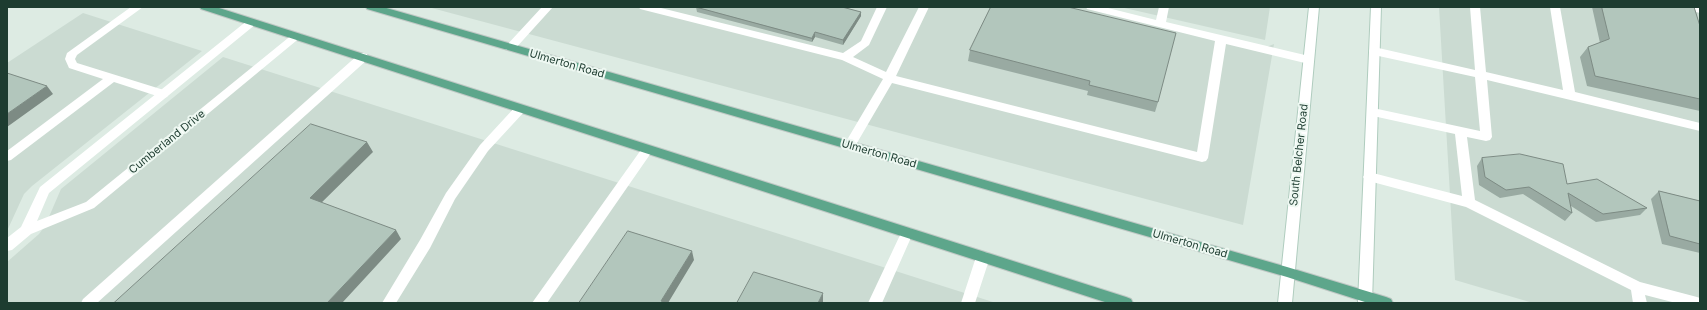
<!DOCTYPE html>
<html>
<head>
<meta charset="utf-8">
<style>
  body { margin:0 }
  #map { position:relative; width:1707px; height:310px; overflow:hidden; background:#ddebe3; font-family:Inter,sans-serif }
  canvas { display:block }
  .frame { position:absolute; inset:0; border:8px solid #1d3c30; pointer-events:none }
</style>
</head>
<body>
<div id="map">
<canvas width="1707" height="310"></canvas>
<div class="frame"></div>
</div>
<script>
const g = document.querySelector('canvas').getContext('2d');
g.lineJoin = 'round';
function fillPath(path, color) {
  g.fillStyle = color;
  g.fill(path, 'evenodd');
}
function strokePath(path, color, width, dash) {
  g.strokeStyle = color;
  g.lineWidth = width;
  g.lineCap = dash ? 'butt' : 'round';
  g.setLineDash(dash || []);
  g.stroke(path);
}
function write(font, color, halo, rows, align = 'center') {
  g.font = font + ' Inter,sans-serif';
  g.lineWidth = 4;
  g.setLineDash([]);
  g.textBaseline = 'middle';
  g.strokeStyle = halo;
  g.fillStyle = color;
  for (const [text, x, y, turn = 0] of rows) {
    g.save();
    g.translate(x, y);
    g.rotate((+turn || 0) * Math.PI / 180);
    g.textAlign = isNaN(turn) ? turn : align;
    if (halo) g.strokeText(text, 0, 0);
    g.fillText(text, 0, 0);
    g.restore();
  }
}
const built = new Path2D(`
  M428 7H1085L1264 48 1274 44 1243 225Z
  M1120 7H1270L1265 40Z
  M1439 7H1700V303H1533L1455 280Z
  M83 13 202 51 32 186 24 194 7 231V63Z
  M223 57 996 303H7V262L39 234 45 226 61 189Z`);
const service = new Path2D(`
  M131 7H143L77 55 75 59 77 63 167 91 169 94 167 97 163 98 114 82 11 160 7 161V151L103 79 69 68 65 59 67 53Z
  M542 7H553L514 50H506L505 48 506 46Z
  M639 7H657L843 53 861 41 877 7H887L869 45 853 57 886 72 919 7H929L896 76 1197 152 1215 41 1087 9 1086 7H1104L1156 20 1159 7H1169L1166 22 1309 56 1313 57 1314 60 1313 63 1309 64 1226 44 1208 158 1206 161 1202 162 892 83 854 148 850 149 846 148 844 145 883 79 842 60 640 9Z
  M1470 7H1480L1486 72 1563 90 1550 7H1560L1575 92 1700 123V131L1487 80 1492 137 1490 140 1486 141 1467 137 1475 200 1640 282 1697 297 1700 298V303H1676L1645 295 1647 303H1633L1631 290 1466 207 1365 180 1363 177 1365 174 1369 172 1462 196 1455 134 1373 116 1369 115 1367 112 1369 109 1373 108 1480 131 1475 77 1374 55 1370 53 1369 51 1370 49 1374 47 1475 70Z
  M1694 7H1700V13L1696 12Z
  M363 53 367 54 368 57 367 60 97 303H81L83 299 359 54Z
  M520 105 524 106 526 109 524 112 488 151 455 199 430 248 396 303H382L420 240 446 193 480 145 516 106Z
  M647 146 651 147 653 150 651 153 547 303H532L643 147Z
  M907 228 912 229 913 233 882 303H868L901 233 902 229Z
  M983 252 988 253 990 257 975 303H961L976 257 978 253Z`);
const minor = new Path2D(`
  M252 19 257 22 256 24 49 193 37 221 86 202 293 34H301L302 36 94 208 31 234 12 250 7 251V238L21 227 40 187 248 20Z`);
const secondary = new Path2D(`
  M1309 7H1319L1292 303H1278Z
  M1371 7H1381L1372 303H1358Z`);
const primary = new Path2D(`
  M200 7H216L1126 297 1131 299 1133 303H1108L201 9Z
  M366 7H383L1287 267 1386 297 1391 299 1393 303H1368L1287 277 367 9Z`);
const wall = new Path2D(`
  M696 7H842L861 12V16L843 45 815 37 812 42 697 12Z
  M991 7 1158 102 1155 112 1087 95 1088 91 968 61 970 50Z
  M1592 7H1694L1700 26V111L1587 86 1580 57 1588 47 1600 43Z
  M1482 158 1567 184 1647 208 1640 215 1596 222 1571 206 1572 213 1565 221 1523 194 1500 198 1479 185 1477 166Z
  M1659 191 1700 201V253L1662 244 1651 199Z`);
const shadedWall = new Path2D(`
  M861 12V16L843 45V40Z
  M815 32V37L812 42V38Z
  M47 86 53 94 7 127V114Z
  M367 142 373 152 316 208 310 198Z
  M396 230 401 239 342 303H327Z
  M692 251 694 260 668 303H662L661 301Z
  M823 293V303H818Z`);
const building = new Path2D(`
  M696 7H842L861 12 843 40 815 32 812 38Z
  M991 7H1068L1176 33 1158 102 1089 85 1090 81 970 50Z
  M1602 7H1694L1700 26V99L1595 76 1588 47 1609 39Z
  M7 73 47 86 7 114Z
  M311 124 367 142 310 198 396 230 327 303H114Z
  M1520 154 1563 164 1567 184 1597 179 1647 208 1603 214 1568 193 1572 213 1529 187 1506 190 1485 177 1482 158Z
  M1659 191 1700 201V244L1670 236Z
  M628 231 692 251 661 301 666 303H579Z
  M754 272 823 293 818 303H737Z`);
const streetNames = [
  ["Ulmerton Road",567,64,16],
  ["Cumberland Drive",167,142,-39],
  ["Ulmerton Road",879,154,16],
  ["South Belcher Road",1299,155,-84],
  ["Ulmerton Road",1190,244,16]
];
fillPath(built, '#cbdbd2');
strokePath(secondary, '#afccbe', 2);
strokePath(primary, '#c0c8c5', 2);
fillPath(service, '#fff');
fillPath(minor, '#fff');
fillPath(secondary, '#fff');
fillPath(primary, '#5da68b');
fillPath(wall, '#99aaa2');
fillPath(shadedWall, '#7d8b84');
fillPath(building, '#b2c6bc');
strokePath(building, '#7d8b84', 1);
write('11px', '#1d3c30', '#eef8f2', streetNames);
</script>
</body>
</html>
